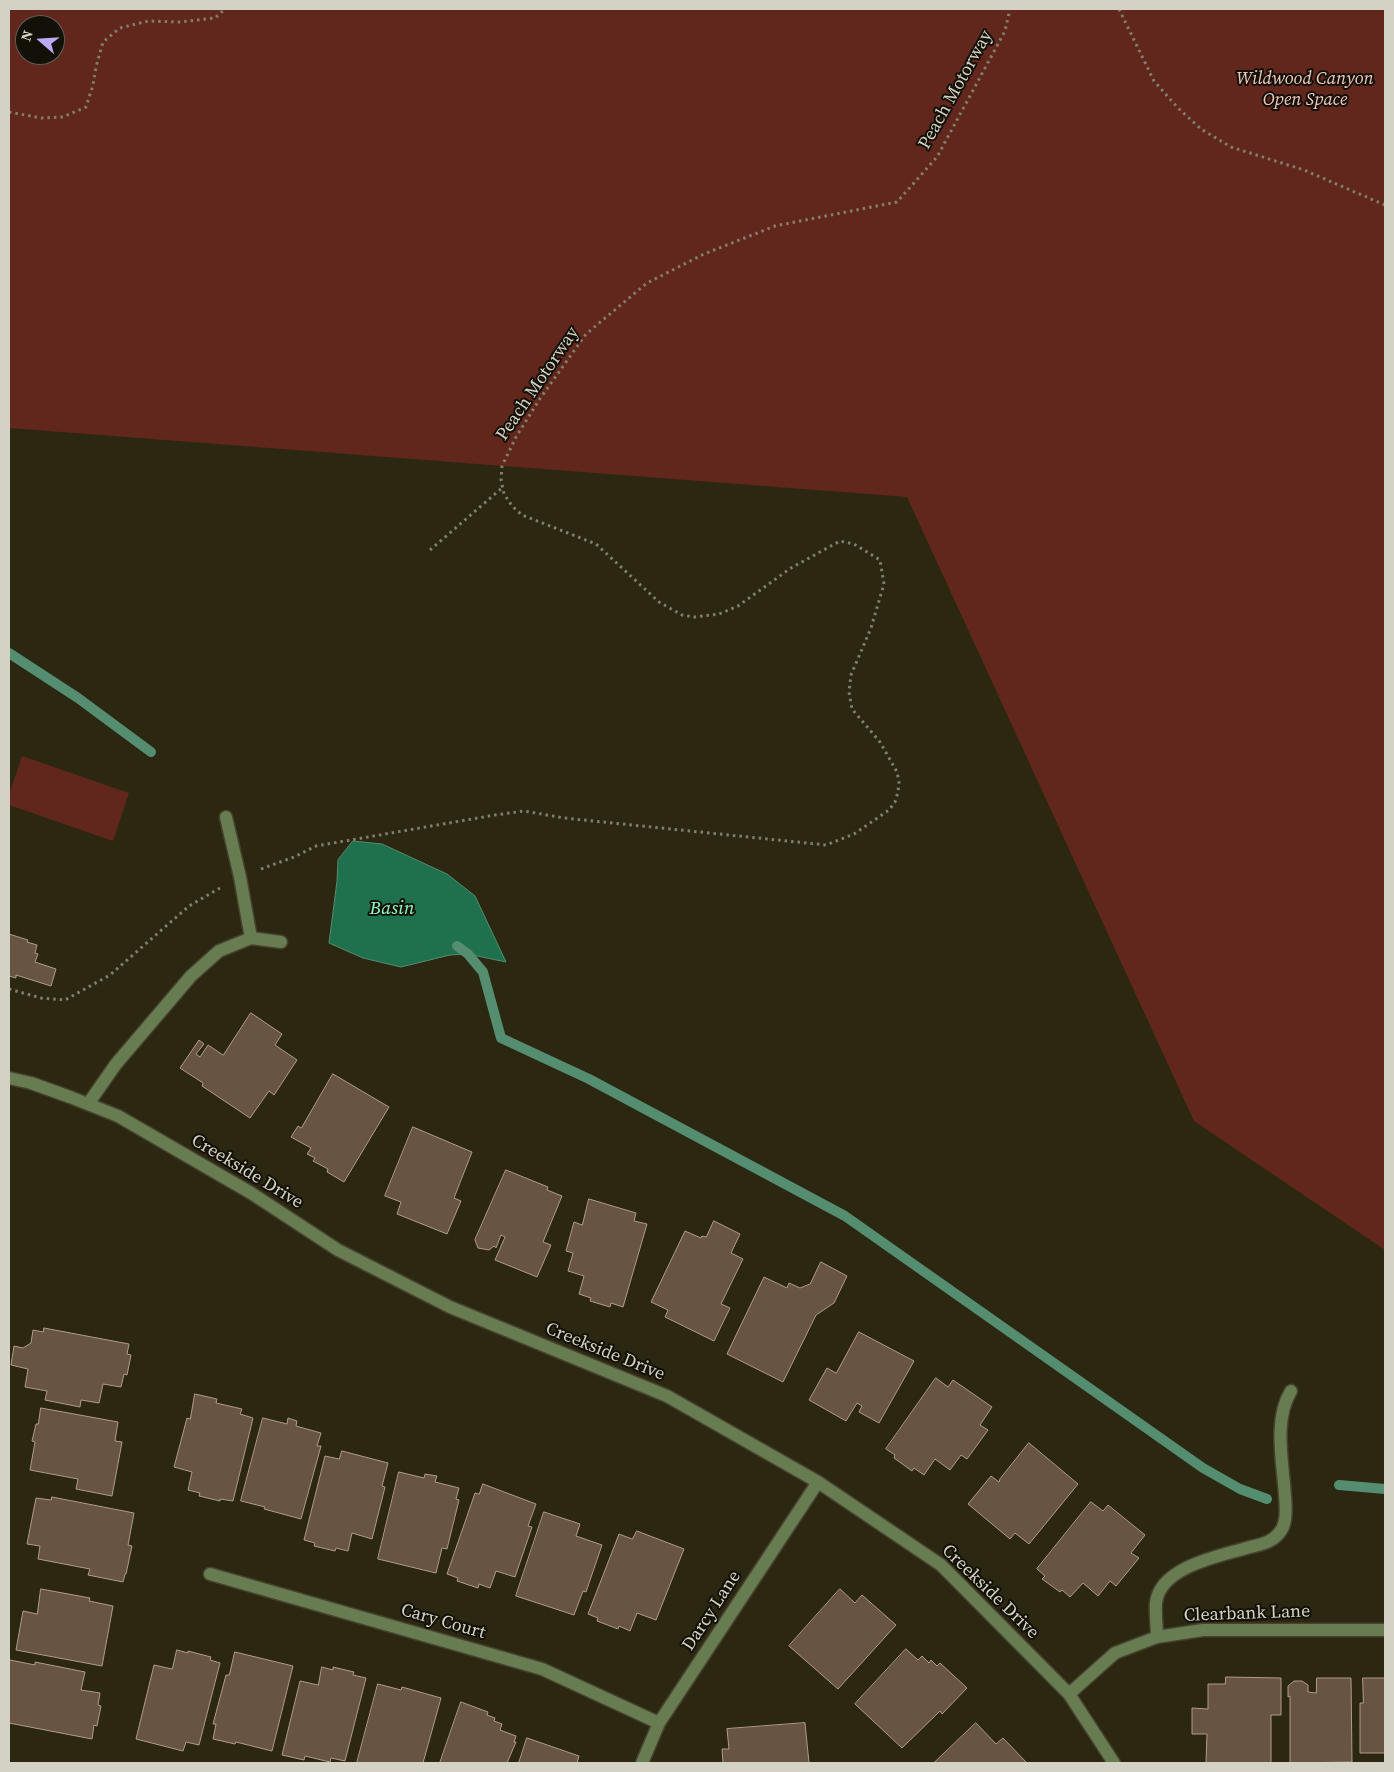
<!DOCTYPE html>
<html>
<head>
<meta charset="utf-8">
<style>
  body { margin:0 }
  #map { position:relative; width:1394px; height:1772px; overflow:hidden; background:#2c2711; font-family:"Source Serif 4",serif }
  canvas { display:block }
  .frame { position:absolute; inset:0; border:10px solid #d4d2c4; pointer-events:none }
  .north { position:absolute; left:15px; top:15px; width:50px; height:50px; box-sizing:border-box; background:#121007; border:1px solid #605e53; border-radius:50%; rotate:289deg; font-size:14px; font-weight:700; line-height:20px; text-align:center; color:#d4d2c4 }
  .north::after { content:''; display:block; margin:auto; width:18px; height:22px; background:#bea9f5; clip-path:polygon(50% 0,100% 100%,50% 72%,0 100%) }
</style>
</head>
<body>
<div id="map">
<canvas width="1394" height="1772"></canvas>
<div class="frame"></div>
<div class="north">N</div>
</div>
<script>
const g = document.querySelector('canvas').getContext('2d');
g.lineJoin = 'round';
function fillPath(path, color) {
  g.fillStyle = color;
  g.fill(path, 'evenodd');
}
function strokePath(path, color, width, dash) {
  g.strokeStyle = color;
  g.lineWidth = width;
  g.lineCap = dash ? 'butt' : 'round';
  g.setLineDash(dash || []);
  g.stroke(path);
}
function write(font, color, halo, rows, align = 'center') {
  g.font = font + ' "Source Serif 4",serif';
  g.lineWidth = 4;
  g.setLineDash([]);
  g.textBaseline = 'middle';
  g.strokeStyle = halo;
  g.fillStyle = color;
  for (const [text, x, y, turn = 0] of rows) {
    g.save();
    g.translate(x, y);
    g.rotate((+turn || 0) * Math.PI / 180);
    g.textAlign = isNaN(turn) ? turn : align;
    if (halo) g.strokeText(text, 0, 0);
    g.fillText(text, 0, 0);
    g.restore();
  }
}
const green = new Path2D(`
  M9 9H1385V1250L1194 1121 907 497 9 428ZM25 25H55V55H25Z
  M22 756 129 793 113 841 9 805V795Z`);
const water = new Path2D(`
  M353 841 382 844 447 874 475 896 506 962 468 954 450 955 401 967 363 958 329 943 337 881 338 860Z`);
const stream = new Path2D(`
  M9 653 78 698 151 752
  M457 946 468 954 483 972 501 1038 589 1079 845 1216 1203 1468 1240 1489 1267 1499
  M1339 1485 1385 1489`);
const building = new Path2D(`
  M9 934 28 940 27 942 37 945 35 953 38 954 35 962 56 969 51 986 16 975V978L9 976Z
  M251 1013 282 1034 275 1045 297 1060 274 1095 269 1091 250 1118 202 1086 203 1083 180 1068 199 1040 204 1044 196 1054 200 1057 208 1045 223 1055Z
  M333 1074 389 1107 344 1182 327 1172 328 1169 313 1161 315 1158 307 1154 311 1148 291 1137 298 1126 301 1128Z
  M413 1127 472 1152 454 1198 461 1201 447 1234 397 1214 401 1202 385 1196Z
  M506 1170 548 1187 547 1190 562 1196 543 1242 551 1245 537 1277 495 1260 505 1237 501 1235 496 1248 494 1246 489 1250 478 1248 475 1240Z
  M589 1199 636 1213 634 1221 647 1224 623 1307 611 1303 610 1307 590 1301 591 1298 579 1294 584 1276 568 1271 573 1253 566 1251 574 1222 582 1225Z
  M714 1221 740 1234 731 1253 743 1259 721 1304 730 1308 714 1341 665 1317 668 1310 651 1302 685 1231 701 1238 702 1236 706 1237Z
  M821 1262 847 1276 834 1303 816 1315 783 1382 727 1354 764 1277 787 1288 789 1283 800 1288 810 1284Z
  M44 1328 129 1344 127 1354 131 1355 127 1375 124 1374 121 1387 103 1384 99 1403 81 1400 80 1407 45 1400 47 1391 25 1387 28 1369 11 1365 14 1346 23 1348 31 1343 33 1330 43 1332Z
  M859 1332 914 1361 879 1423 859 1412 862 1406 857 1403 846 1421 809 1400 827 1368 836 1373Z
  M936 1378 948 1387 953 1380 992 1407 980 1425 988 1430 967 1459 961 1455 950 1470 935 1459 924 1475 914 1468 912 1471 894 1458 895 1455 886 1449Z
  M195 1394 217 1399 216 1403 242 1409 240 1414 253 1418 233 1501 220 1499V1501L199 1496 200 1493 188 1490 192 1472 174 1467 187 1418 190 1419Z
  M41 1408 118 1422 115 1441 122 1442 112 1496 76 1489 78 1479 30 1470 35 1442 32 1441 36 1424H38Z
  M263 1418 287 1424 288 1418 297 1421 296 1426 321 1433 317 1446H321L301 1519 264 1509 265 1507 241 1501Z
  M1029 1443 1078 1484 1029 1544 1015 1533 1010 1539 968 1504 991 1476 999 1482 1000 1479Z
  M342 1451 388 1463 382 1486 385 1487 372 1539 352 1533 348 1551 336 1548 335 1551 314 1546 315 1543 304 1540 325 1456 339 1459Z
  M399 1472 424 1478 425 1474 437 1476 435 1482 459 1488 456 1499 459 1500 447 1549 442 1548 436 1573 378 1559Z
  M483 1484 536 1504 528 1526 532 1527 515 1577 496 1571 490 1588 479 1584 478 1588 457 1581 458 1578 447 1574 475 1493 479 1494Z
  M52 1497 134 1513 128 1545 132 1546 126 1574H125L123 1582 88 1575 90 1569 38 1559 40 1546 27 1544 36 1498 51 1500Z
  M1091 1502 1103 1511 1108 1505 1145 1535 1131 1553 1139 1558 1116 1586 1110 1581 1098 1596 1083 1583 1070 1597 1062 1590 1060 1592 1042 1579 1045 1576 1037 1569Z
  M544 1512 580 1524 576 1536 602 1545 586 1592 583 1591 574 1615 516 1596Z
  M637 1531 684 1549 656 1620 637 1613 630 1631 619 1626 618 1629 597 1621 598 1618 588 1614 619 1534 632 1539Z
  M41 1589 90 1598 89 1601 113 1606 102 1666 16 1650 23 1611 37 1614Z
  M840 1589 855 1603 862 1595 896 1625 838 1689 789 1646Z
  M906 1649 918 1660 922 1656 929 1663 931 1660 937 1666 940 1663 967 1688 942 1714 940 1711 902 1748 855 1704Z
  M177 1650 188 1653V1651L211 1657 210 1660 220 1663 199 1745 186 1742 183 1751 136 1739 154 1665 172 1669Z
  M235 1652 293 1666 272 1751 236 1742 235 1744 213 1739 216 1724H213L226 1675H229Z
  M10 1660 35 1665V1662L85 1672 81 1690 100 1693 98 1705 101 1706 97 1726 94 1725 92 1739 9 1723Z
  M322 1667 333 1670V1667L354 1672 353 1675 366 1678 345 1761 331 1758 330 1762 305 1756 304 1760 282 1755 300 1681 318 1685Z
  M1226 1677 1281 1678V1715H1271V1763H1206L1207 1734H1192V1708L1208 1709V1684H1225Z
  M1317 1678H1351L1352 1762 1290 1763V1696L1288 1697V1686L1294 1681H1302L1308 1685V1692L1316 1693Z
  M1363 1678H1385V1753H1360V1703H1363Z
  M378 1684 401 1690 402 1687 441 1698 423 1763H357Z
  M461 1702 488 1712 487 1715 495 1718 494 1721 502 1724 500 1730 516 1736 514 1742H516L507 1763H440Z
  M805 1723 809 1763H723L722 1749H729L727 1729Z
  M976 1723 996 1744 1003 1738 1027 1763H934Z
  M527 1738 579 1756 577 1763H578H519Z`);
const path = new Path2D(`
  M1119 9 1154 81 1178 108 1201 129 1231 147 1304 170 1385 205
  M9 112 41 118 63 117 86 107 93 85 96 67 103 42 120 28 148 21 180 22 215 18 225 9
  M430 550 502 488
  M261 869 294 857 316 846 495 815 524 811 564 818 826 845 854 834 889 810 895 802 898 792 899 782 897 772 880 742 852 709 849 692 851 675 871 628 884 584 880 560 854 544 840 541 791 568 738 606 719 614 694 617 682 615 659 602 596 544 522 515 512 506 504 494 501 480 502 466 516 437 539 400 586 334 647 283 704 254 775 226 897 202 937 157 1005 31 1010 9
  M9 989 41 998 65 1000 110 975 189 906 220 888`);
const minor = new Path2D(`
  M226 817 240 877 251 938
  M9 1078 31 1083 70 1097 118 1116 251 1193 338 1250 450 1307 667 1396 818 1482 941 1565 1069 1694 1114 1763
  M88 1104 116 1064 191 976 219 951 251 938 281 942
  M210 1574 542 1669 659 1723
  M1157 1637C1157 1626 1155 1614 1156 1603 1160 1566 1221 1556 1250 1547 1263 1544 1274 1542 1282 1529 1287 1520 1286 1506 1285 1496 1283 1463 1273 1420 1291 1391
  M1069 1694 1115 1653 1157 1637 1203 1630H1385
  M642 1763 659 1723 818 1482`);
const parkNames = [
  ["Wildwood Canyon",1305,79],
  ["Open Space",1305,100]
];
const streetNames = [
  ["Peach Motorway",956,90,-61],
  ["Peach Motorway",538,384,-56],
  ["Creekside Drive",247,1172,31],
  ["Creekside Drive",605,1352,22],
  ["Creekside Drive",990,1592,44],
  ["Darcy Lane",712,1611,-57],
  ["Clearbank Lane",1247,1614,-2],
  ["Cary Court",443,1622,16]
];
const waterNames = [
  ["Basin",392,909]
];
fillPath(green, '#62271c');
fillPath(water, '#1f704d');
strokePath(water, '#558d71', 1);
strokePath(stream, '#558d71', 10);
fillPath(building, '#675442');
strokePath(building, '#b19c89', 1);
strokePath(minor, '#47422e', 15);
strokePath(path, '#817e6c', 3, [2.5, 4]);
strokePath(minor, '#677c50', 12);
write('italic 18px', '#f2c8be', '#121007', parkNames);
write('18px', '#d4d2c4', '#121007', streetNames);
write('italic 19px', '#90fbc6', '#121007', waterNames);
</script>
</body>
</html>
